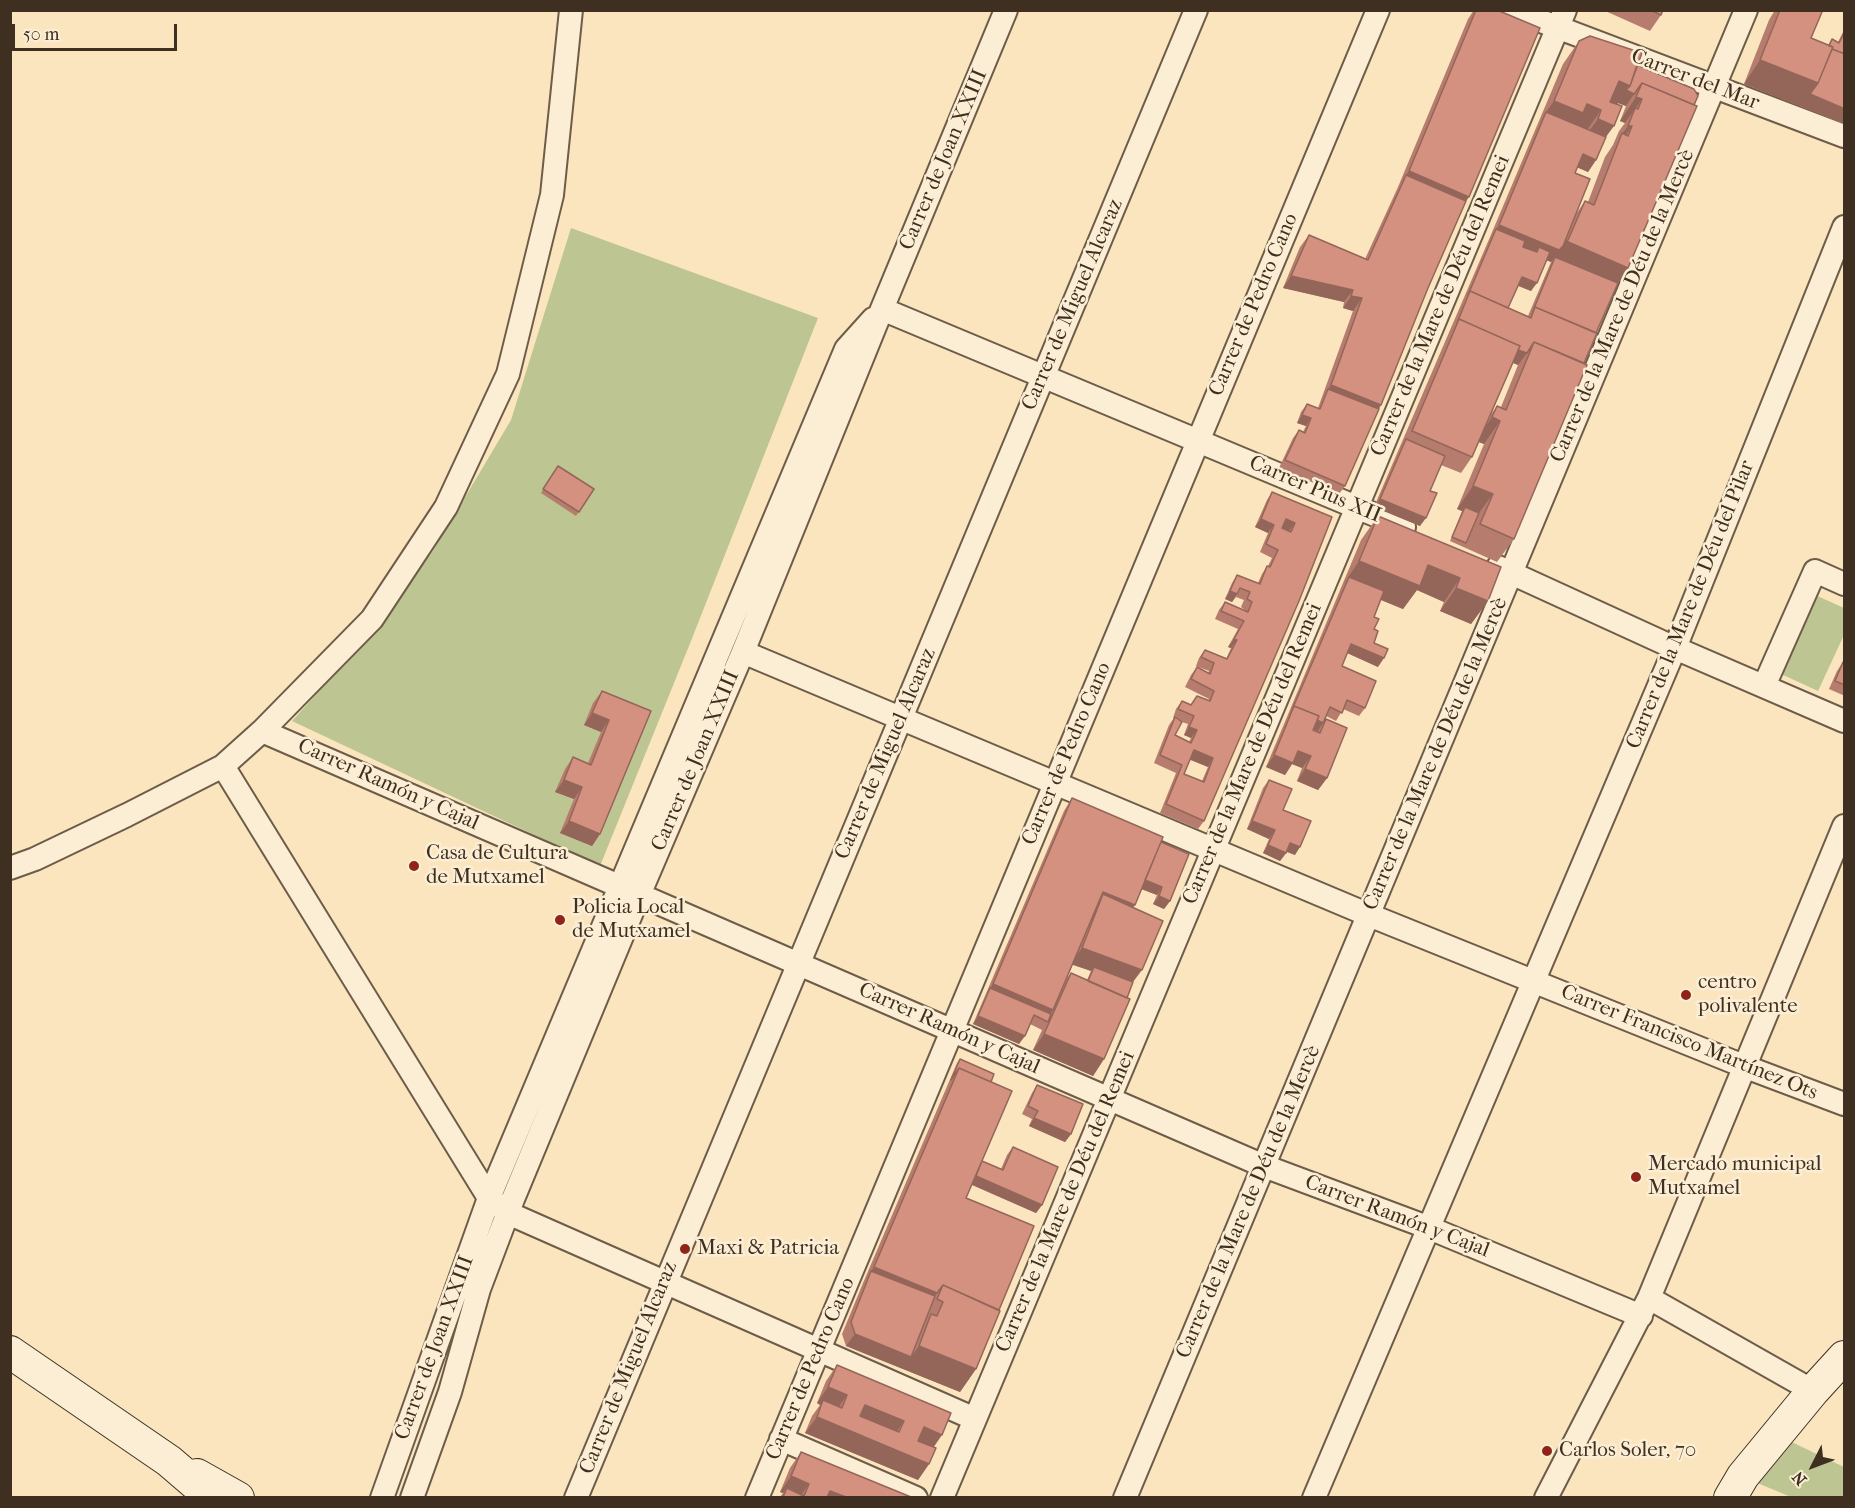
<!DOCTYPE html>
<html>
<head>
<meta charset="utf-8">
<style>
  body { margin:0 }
  #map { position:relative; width:1855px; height:1508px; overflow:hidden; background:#fae5bf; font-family:"IM FELL French Canon",serif }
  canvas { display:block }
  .frame { position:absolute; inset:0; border:12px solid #3f2f21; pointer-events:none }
  .north { position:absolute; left:1783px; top:1436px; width:60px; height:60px; -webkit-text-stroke:4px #fceed5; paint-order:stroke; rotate:228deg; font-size:16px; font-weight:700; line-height:24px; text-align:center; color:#3f2f21 }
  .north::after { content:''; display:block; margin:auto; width:21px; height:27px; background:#3f2f21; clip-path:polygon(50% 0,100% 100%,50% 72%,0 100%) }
  .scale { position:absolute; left:12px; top:24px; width:165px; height:27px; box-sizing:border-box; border:3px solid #3f2f21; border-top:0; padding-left:8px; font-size:18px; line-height:21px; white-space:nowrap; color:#3f2f21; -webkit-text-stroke:4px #fceed5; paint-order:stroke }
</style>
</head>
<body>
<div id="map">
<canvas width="1855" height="1508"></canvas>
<div class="frame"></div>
<div class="north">N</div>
<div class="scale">50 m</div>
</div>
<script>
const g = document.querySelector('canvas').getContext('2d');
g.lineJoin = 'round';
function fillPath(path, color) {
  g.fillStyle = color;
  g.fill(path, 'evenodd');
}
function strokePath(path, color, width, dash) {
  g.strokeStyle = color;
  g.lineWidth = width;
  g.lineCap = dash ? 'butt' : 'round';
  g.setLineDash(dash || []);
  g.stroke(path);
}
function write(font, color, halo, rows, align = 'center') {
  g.font = font + ' "IM FELL French Canon",serif';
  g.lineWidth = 5;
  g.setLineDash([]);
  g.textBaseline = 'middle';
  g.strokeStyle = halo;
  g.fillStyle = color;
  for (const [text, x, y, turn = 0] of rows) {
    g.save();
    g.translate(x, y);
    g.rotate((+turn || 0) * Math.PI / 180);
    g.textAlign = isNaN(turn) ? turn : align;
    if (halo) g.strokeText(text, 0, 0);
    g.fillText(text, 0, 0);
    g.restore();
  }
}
const green = new Path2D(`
  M571 228 818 318 691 641 600 866 292 721 370 635 433 551 511 420Z
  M1804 590 1844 608V635L1818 691 1768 668Z
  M1777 1435 1844 1467V1497H1791L1743 1477Z`);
const street = new Path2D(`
  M1512 10 1844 136
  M882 309 1404 527
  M873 319 846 349 489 1198 508 1213 975 1419
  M1498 567 1675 648 1844 721
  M743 652 1369 915 1746 1067 1844 1104
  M1764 686 1815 571 1844 584
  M262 731 1264 1166 1427 1227 1641 1316
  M223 766 489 1198 382 1498
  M10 868 35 859 127 815 223 766 262 731 372 619 446 507 508 374 552 195 571 10
  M1649 1298 1813 1391
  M781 1439 916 1498
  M412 1498 450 1392 479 1289 513 1199 639 895 743 652 882 309 1006 10
  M576 1498 1196 10
  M757 1498 1378 10
  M942 1498 1565 10
  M1125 1498 1746 10
  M1314 1498 1675 648 1844 227
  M1546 1498 1649 1298 1844 826`);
const secondary = new Path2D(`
  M10 1352 169 1461 212 1498
  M197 1475 238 1498
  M1730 1498 1743 1476 1813 1391 1844 1357`);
const wall = new Path2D(`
  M1474 10H1497L1466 201 1428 288 1381 405 1379 409 1345 486 1339 494 1279 468 1293 438 1299 430 1303 432 1306 426 1297 423 1301 412 1307 404 1318 408 1353 311 1343 308 1344 302 1283 288 1300 247 1309 235 1365 259 1398 187 1468 19Z
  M1603 10H1663L1661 15 1650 31Z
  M1775 10H1819L1811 38 1828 45 1832 39 1838 42 1845 28V124L1744 84 1769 20Z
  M1579 41 1694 89 1628 268 1618 283 1596 333 1514 539 1497 562 1450 541 1462 511 1457 509 1484 444 1479 442 1472 457 1461 473 1441 465 1430 491 1420 526 1374 507 1490 237 1563 64ZM1618 103 1626 106 1620 121 1625 123 1619 131 1613 145 1605 157 1588 202 1585 201 1576 214 1575 173 1577 167 1588 172 1596 160 1606 137ZM1546 260 1551 262 1528 316 1508 308 1518 286 1531 291ZM1513 363 1518 365 1501 407 1497 406 1491 414Z
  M558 466 594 489 576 516 541 493Z
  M1272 492 1332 517 1204 821 1198 829 1160 813 1176 773 1154 763 1169 725 1174 718H1173L1176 709 1182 701 1191 705 1208 701 1209 699 1185 687 1191 675 1197 667 1208 673 1209 671 1196 666 1199 658 1205 650 1226 659 1231 648 1228 647 1238 629 1215 619 1219 610 1225 602 1246 611 1241 607 1244 600 1236 597 1232 602 1225 599 1232 583 1237 575 1258 583 1262 574 1267 566H1268L1272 558 1260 552 1268 533 1255 527 1267 500ZM1182 722 1188 724 1184 735 1191 738 1189 742 1175 735ZM1190 759 1208 767 1202 781 1184 774Z
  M1378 516 1488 601 1471 624 1440 611 1444 602 1417 590 1403 609 1381 600 1374 617V643L1378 667 1347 653 1342 666 1365 708 1359 716 1343 709 1336 721 1326 716 1323 723 1326 719 1327 778 1318 790 1297 781 1302 768 1292 764 1285 775 1266 767 1361 540Z
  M1843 662 1845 663V696L1829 689 1837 671Z
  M602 691 651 711 600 834 592 846 560 833 574 799 555 792 565 769 573 757 588 763 601 732 584 725 593 703Z
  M1269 780 1283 810 1295 855 1287 852 1280 861 1263 853 1269 839 1247 829 1263 788Z
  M1072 798 1161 842 1170 901 1164 909 1153 904 1157 895 1141 889 1133 907V982L1104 1059 1093 1076 1033 1050 1042 1030 1030 1024 1019 1044 973 1024 1064 811ZM1073 964 1091 971 1087 980 1071 973 1067 978Z
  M960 1059 991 1082 982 1161 1001 1169 1007 1155 1013 1147 1042 1205 1036 1213 972 1185 966 1198 999 1310 976 1369 960 1392 846 1346 842 1334 863 1283 957 1063Z
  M1037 1085 1071 1134 1065 1142 1029 1126 1032 1119 1022 1114 1032 1093Z
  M837 1365 933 1447 929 1464 918 1480 805 1433 812 1416 820 1405 817 1403 826 1381Z
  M801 1452 911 1497H780L783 1493 780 1492 790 1468Z`);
const shadedWall = new Path2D(`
  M1760 60 1818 83 1845 109V124L1744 84Z
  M1619 81 1630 86 1634 94 1626 106 1618 103 1613 109 1603 104Z
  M1636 97 1642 99 1625 123 1620 121Z
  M1554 101 1587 104 1601 110 1585 133 1546 112Z
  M1598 119 1614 126 1597 149 1581 142Z
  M1628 126H1632L1615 150 1620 137Z
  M1583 154 1596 160 1588 172 1574 166Z
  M1409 171 1469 197 1458 213 1406 175Z
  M1499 225 1559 250 1566 241 1628 268 1612 292 1555 257 1551 262 1534 255 1539 247 1533 255 1496 229 1490 237Z
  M1291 276 1353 290 1344 302 1283 288Z
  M1522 277 1537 283 1531 291 1517 285Z
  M1351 296 1362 298 1353 311 1343 308Z
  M1458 324 1527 353 1518 365 1452 337Z
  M1331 385 1381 405 1373 417 1328 389Z
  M1302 415 1311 418 1306 426 1297 423Z
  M1492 417 1500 421 1484 444 1476 441Z
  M1473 486 1493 494 1476 517 1465 507 1462 511 1457 509Z
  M1380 499 1426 518 1420 526 1374 507Z
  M1261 519 1274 525 1268 533 1255 527Z
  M1286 519 1295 523 1289 531 1281 527Z
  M1359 561 1428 565 1460 578 1444 602 1417 590 1403 609 1345 585 1349 577 1343 585Z
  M1456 588 1488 601 1471 624 1440 611Z
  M1230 591 1237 594 1232 602 1225 599Z
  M1234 639 1237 640 1231 648 1228 647Z
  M1351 644 1384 658 1378 667 1345 652Z
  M1293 710 1323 723 1318 731 1289 719Z
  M592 713 609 720 601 732 584 725Z
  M1189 727 1197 730 1191 738 1184 735Z
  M1194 750 1213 758 1208 767 1188 759Z
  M1298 751 1311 756 1302 768 1292 764 1285 775 1266 767 1274 755Z
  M1305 769 1327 778 1318 790 1297 781Z
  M564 780 582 787 574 799 555 792Z
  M569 821 600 834 592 846 560 833Z
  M1252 821 1275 830 1269 839 1247 829Z
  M1290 843 1300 847 1295 855 1285 851Z
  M1268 845 1286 853 1280 861 1263 853Z
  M1144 880 1162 887 1157 895 1139 888Z
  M1103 892 1135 905 1126 917 1103 894 1096 905Z
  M1159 896 1170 901 1164 909 1153 904Z
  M1082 948 1142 970 1130 986 1094 967 1091 971 1070 964Z
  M993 984 1053 1010 1046 1021 1034 1015 990 988Z
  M978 1016 1025 1036 1019 1044 973 1024Z
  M1044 1034 1104 1059 1093 1076 1033 1050Z
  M1034 1118 1071 1134 1065 1142 1029 1126Z
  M974 1175 1042 1205 1036 1213 968 1183Z
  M874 1267 937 1293 926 1310 871 1271Z
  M855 1334 911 1357 919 1346 976 1369 960 1392 846 1346Z
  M828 1387 847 1395 836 1411 823 1400 820 1405 817 1403Z
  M865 1405 904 1421 893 1437 854 1421Z
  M817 1417 929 1464 918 1480 805 1433Z
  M924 1427 942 1435 931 1451 912 1443Z
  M791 1476 809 1484 800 1497 787 1488 783 1493 780 1492Z
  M830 1491 846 1497H825Z`);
const building = new Path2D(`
  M1476 10H1497L1540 28 1469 197 1409 171Z
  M1650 10H1663L1661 15Z
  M1780 10H1819L1822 12 1811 38 1833 47 1818 83 1760 60Z
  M1845 31V54L1832 49 1833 47 1829 46 1832 39 1839 43Z
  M1590 36 1642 53 1630 86 1619 81 1610 102 1622 106 1614 126 1598 119 1601 110 1587 104 1583 113 1554 101 1579 41Z
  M1832 49 1845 54V109L1810 94 1818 83Z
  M1637 65 1694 89 1698 96 1694 105 1642 83 1634 94 1626 90 1630 86Z
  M1642 83 1697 106 1628 268 1566 241 1568 240 1585 201 1594 205 1622 133 1628 136 1632 126H1628L1635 108 1638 109 1642 99 1636 97Z
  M1546 112 1606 137 1596 160 1583 154 1575 173 1590 179 1563 246 1559 250 1499 225Z
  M1406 175 1466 201 1428 288 1381 405 1331 385 1362 298 1351 296 1353 290 1291 276 1309 235 1368 260Z
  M1496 229 1525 241 1523 247 1537 252 1539 247 1550 252 1537 283 1522 277 1508 308 1470 291 1468 295Z
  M1555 257 1618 283 1596 333 1535 307 1533 311Z
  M1470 291 1531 318 1535 307 1597 333 1584 363 1534 342 1527 353 1518 350 1520 346 1459 319 1457 323Z
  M1459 319 1520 346 1472 457 1412 431Z
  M1534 342 1587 365 1514 539 1480 524 1493 494 1473 486 1500 421 1492 417 1497 406 1506 410Z
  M1328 389 1379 409 1345 486 1285 460 1299 430 1305 433 1311 418 1302 415 1307 404 1320 409Z
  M1406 439 1445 456 1430 491 1437 493 1426 518 1380 499Z
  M558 466 594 489 579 512 543 489Z
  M1272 492 1332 517 1299 601 1204 821 1166 804 1182 765 1160 755 1175 717 1182 722 1175 735 1191 743 1197 730 1189 727 1194 716 1178 709 1182 701 1191 705 1197 696 1210 701 1214 691 1191 679 1197 667 1210 674 1214 663 1201 657 1205 650 1227 659 1237 640 1234 639 1244 621 1221 611 1225 602 1248 612 1252 602 1247 599 1250 592 1240 588 1237 594 1230 591 1237 575 1260 584 1267 566 1270 567 1278 550 1266 544 1274 525 1261 519ZM1286 519 1295 523 1291 532 1282 528ZM1194 750 1213 758 1204 782 1184 774Z
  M1465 507 1479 513 1466 543 1452 537Z
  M1378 516 1501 567 1488 601 1456 588 1460 578 1428 565 1420 586 1359 561Z
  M1349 577 1384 591 1374 617 1379 619 1374 629 1378 631 1374 643 1388 649 1384 658 1351 644 1342 666 1376 681 1365 708 1347 700 1342 713 1330 707 1323 723 1317 720 1319 716 1294 706 1292 710Z
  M1843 662 1845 663V685L1835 681Z
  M602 691 651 711 600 834 569 821 582 787 564 780 573 757 591 765 609 720 592 713Z
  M1294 706 1319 716 1313 730 1320 733 1326 719 1347 728 1327 778 1305 769 1311 756 1298 751 1293 763 1274 755Z
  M1269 780 1292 789 1283 810 1311 821 1300 847 1290 843 1286 853 1268 845 1275 830 1252 821Z
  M1072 798 1163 837 1135 905 1103 892 1053 1010 993 984Z
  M1161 842 1189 854 1170 901 1159 896 1162 887 1145 880Z
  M1103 894 1163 921 1142 970 1082 948Z
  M1094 967 1133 982 1127 998 1088 981Z
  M1071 973 1130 999 1104 1059 1044 1034Z
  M990 988 1051 1014 1048 1022 1034 1015 1025 1036 978 1016Z
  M960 1059 994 1074 991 1082 959 1068 951 1080Z
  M959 1068 1012 1091 966 1198 1034 1226 999 1310 943 1285 937 1293 874 1267Z
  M1037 1085 1083 1104 1071 1134 1034 1118 1038 1111 1028 1106Z
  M1013 1147 1058 1167 1042 1205 976 1176 982 1161 1003 1170Z
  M871 1271 935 1296 911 1357 855 1334 851 1322Z
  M943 1285 1000 1311 976 1369 919 1346 931 1314 937 1316 943 1302 937 1299Z
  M837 1365 951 1413 942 1435 924 1427 918 1441 936 1448 929 1464 817 1417 823 1400 842 1408 847 1395 828 1387ZM865 1405 904 1421 899 1432 860 1416Z
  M801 1452 911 1497H846L830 1491 827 1497H783L787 1488 804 1496 809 1484 791 1476Z`);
const markers = [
  [414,866,6,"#8f2418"],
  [560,920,6,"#8f2418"],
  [1686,995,6,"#8f2418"],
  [1636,1177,6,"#8f2418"],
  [685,1249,6,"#8f2418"],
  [1547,1451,6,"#8f2418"]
];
const streetNames = [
  ["Carrer del Mar",1695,80,21],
  ["Carrer de Joan XXIII",944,160,-67],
  ["Carrer de Miguel Alcaraz",1073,305,-67],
  ["Carrer de Pedro Cano",1254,305,-67],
  ["Carrer de la Mare de Déu del Remei",1441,306,-67],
  ["Carrer de la Mare de Déu de la Mercè",1623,306,-67],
  ["Carrer Pius XII",1315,490,23],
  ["Carrer de la Mare de Déu del Pilar",1691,605,-68],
  ["Carrer de Miguel Alcaraz",886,754,-67],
  ["Carrer de Pedro Cano",1067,754,-67],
  ["Carrer de la Mare de Déu del Remei",1253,754,-67],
  ["Carrer de la Mare de Déu de la Mercè",1436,754,-67],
  ["Carrer de Joan XXIII",696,761,-67],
  ["Carrer Ramón y Cajal",388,785,24],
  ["Carrer Ramón y Cajal",949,1029,24],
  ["Carrer Francisco Martínez Ots",1689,1043,22],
  ["Carrer de la Mare de Déu del Remei",1066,1202,-67],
  ["Carrer de la Mare de Déu de la Mercè",1249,1202,-67],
  ["Carrer Ramón y Cajal",1397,1217,21],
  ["Carrer de Joan XXIII",435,1348,-70],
  ["Carrer de Miguel Alcaraz",629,1368,-68],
  ["Carrer de Pedro Cano",811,1369,-67]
];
const poiNames = [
  ["Casa de Cultura",426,854],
  ["de Mutxamel",426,878],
  ["Policia Local",572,908],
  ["de Mutxamel",572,932],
  ["centro",1698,983],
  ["polivalente",1698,1007],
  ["Mercado municipal",1648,1165],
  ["Mutxamel",1648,1189],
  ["Maxi & Patricia",697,1249],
  ["Carlos Soler, 70",1559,1451]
];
fillPath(green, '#bdc592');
strokePath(street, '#6e5c48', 26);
strokePath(secondary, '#3f2f21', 34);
strokePath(street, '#fceed5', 22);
strokePath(secondary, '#fceed5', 32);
fillPath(wall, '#b67d6e');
fillPath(shadedWall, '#94665a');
fillPath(building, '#d49180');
strokePath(building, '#94665a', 1.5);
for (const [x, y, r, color] of markers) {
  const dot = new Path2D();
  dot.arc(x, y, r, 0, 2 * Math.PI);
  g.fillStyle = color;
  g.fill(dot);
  strokePath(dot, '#fceed5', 2);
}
write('21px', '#3f2f21', '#fceed5', streetNames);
write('21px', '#3f2f21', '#fceed5', poiNames, 'left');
</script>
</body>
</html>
